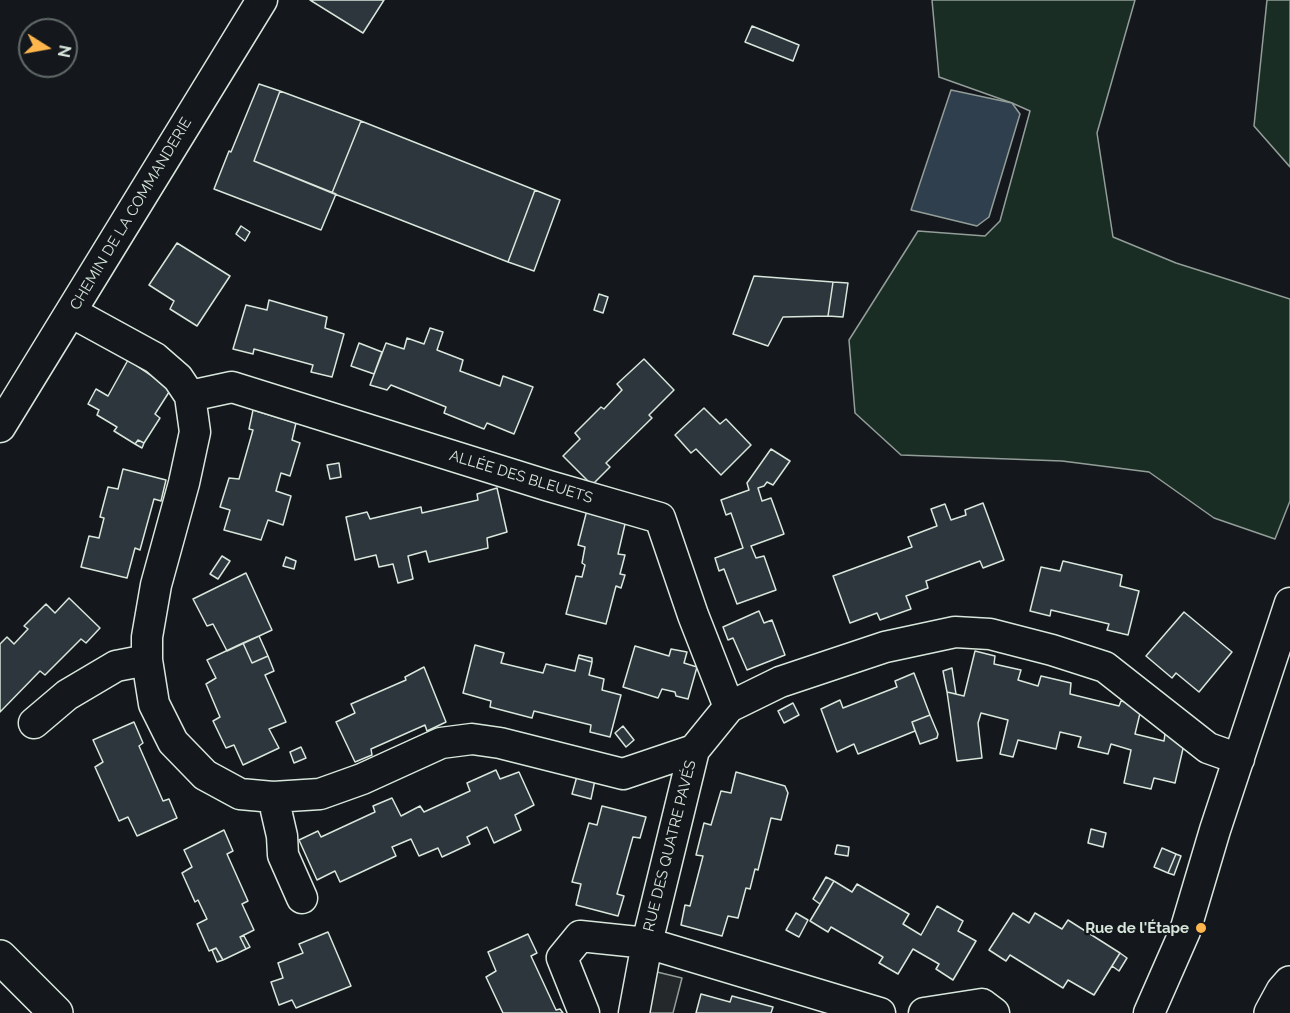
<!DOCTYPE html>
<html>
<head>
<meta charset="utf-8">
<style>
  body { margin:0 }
  #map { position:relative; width:1290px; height:1013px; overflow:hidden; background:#14181c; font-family:Raleway,sans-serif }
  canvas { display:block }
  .north { position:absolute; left:18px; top:18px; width:60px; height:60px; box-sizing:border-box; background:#14181c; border:2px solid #626a69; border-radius:50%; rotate:101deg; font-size:16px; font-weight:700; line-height:24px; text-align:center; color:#d8e6dc }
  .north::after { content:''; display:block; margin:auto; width:21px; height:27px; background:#ffb74d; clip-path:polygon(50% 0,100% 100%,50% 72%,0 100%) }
</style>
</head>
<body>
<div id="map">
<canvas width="1290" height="1013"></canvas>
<div class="north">N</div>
</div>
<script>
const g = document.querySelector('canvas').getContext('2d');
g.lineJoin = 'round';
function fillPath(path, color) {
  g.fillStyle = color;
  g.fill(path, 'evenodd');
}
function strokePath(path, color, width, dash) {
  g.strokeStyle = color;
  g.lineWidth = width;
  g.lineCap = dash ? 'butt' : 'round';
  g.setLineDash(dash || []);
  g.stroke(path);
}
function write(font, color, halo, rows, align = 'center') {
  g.font = font + ' Raleway,sans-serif';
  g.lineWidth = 4.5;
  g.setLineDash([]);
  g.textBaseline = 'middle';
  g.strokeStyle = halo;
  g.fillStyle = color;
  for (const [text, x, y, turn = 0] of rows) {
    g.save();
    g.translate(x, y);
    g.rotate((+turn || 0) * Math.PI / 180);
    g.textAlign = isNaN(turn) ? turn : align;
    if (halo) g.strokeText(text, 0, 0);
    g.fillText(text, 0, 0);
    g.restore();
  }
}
const green = new Path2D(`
  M932 0H1135L1097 133 1113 237 1176 263 1290 299V501L1275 539 1214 518 1149 472 1062 461 901 455 855 413 849 340 918 231 985 236 1000 221 1030 111 1012 103 939 77Z
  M1267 0H1290V167L1254 126Z`);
const parking = new Path2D(`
  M657 972 682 978 673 1013H647Z`);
const water = new Path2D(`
  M951 90 1012 103 1020 114 989 217 977 226 911 210Z`);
const building = new Path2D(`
  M310 0H384L363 33Z
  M752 26 799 45 793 61 745 42Z
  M259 84 280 91 254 161 336 194 321 230 214 189 229 151 231 152Z
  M280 91 361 121 332 193 254 161Z
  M361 121 535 190 508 262 332 193Z
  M535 190 560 200 534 271 508 262Z
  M241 226 250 232 245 241 236 234Z
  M177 243 230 276 197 326 170 309 174 301 149 285Z
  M754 276 833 282 828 316 783 317 768 346 733 334Z
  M833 282 848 283 843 317 828 316Z
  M599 294 608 297 603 313 594 310Z
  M269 300 327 317 325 328 344 334 332 377 311 372 313 365 254 349 253 354 233 349 246 305 267 310Z
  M430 328 443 332 437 350 463 360 460 371 500 386 503 376 533 387 514 434 487 423 484 429 444 413 446 407 391 385 387 390 370 385 386 343 404 349 407 338 424 344Z
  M359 343 382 352 374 374 351 366Z
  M644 359 674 390 649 415 652 418 606 463 610 467 592 485 563 456 580 439 575 433 601 407 604 409 622 390 617 384Z
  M128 360 171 389 155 414 160 418 144 443 138 440 135 444 114 431 117 427 97 415 99 410 88 404 96 389 108 396Z
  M704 408 720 424 726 419 751 445 721 475 696 449 691 453 675 435Z
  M253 410 296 423 292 440 300 443 290 476 281 473 276 491 291 496 283 525 268 520 261 540 224 530 230 510 220 507 229 478 239 479 253 430 249 429Z
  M138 440 144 443 142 448 135 444Z
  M771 449 790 461 773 485 767 482 764 486 758 488 762 501 771 498 784 534 751 546 756 558 764 556 776 590 737 604 724 569 719 571 715 558 743 548 731 513 726 515 721 500 749 490 747 483Z
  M339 463 341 477 330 479 327 465Z
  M123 469 166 480 161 501 154 499 140 550 135 548 127 578 81 567 89 536 99 538 104 518 100 517 108 487 118 489Z
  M497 488 507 532 487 538 488 548 429 562 426 551 408 556 413 579 398 583 393 564 379 567 376 555 355 560 346 517 367 512 370 519 421 507 422 513 478 500 477 494Z
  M983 503 1004 560 983 568 980 561 926 581 928 588 906 596 911 609 880 620 877 613 850 623 833 576 912 547 908 537 937 526 931 509 945 504 951 520 966 515 965 510Z
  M587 510 626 520 618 554 625 555 620 574 625 575 621 588 616 586 606 624 566 614 576 576 582 577 585 565 582 563 585 547 578 545Z
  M222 556 230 561 218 579 210 574Z
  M286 557 296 561 294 569 283 566Z
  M1063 561 1122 575 1120 586 1139 591 1128 635 1107 630 1109 624 1051 610 1050 616 1030 611 1041 567 1060 571Z
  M246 573 272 630 227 651 213 624 207 626 193 599Z
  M69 598 100 628 86 643 81 639 45 675 40 671 0 712V644L7 637 14 644 28 629 24 626 46 604 55 613Z
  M759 611 764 623 772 620 785 655 747 670 733 638 728 640 723 627Z
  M1184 612 1232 652 1199 692 1176 673 1172 678 1146 656Z
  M259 636 268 656 252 663 243 643Z
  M243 643 252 663 268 656 274 671 265 675 286 722 269 729 279 748 243 765 234 745 226 748 213 721 220 717 206 684 216 678 207 660Z
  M475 645 504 653 501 663 543 673 546 664 575 671 578 658 592 662 589 675 604 679 602 690 621 695 610 737 590 732 591 725 534 711 532 718 490 707 491 701 463 693Z
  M635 646 669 656 671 649 687 652 684 663 697 667 688 699 676 696 675 692 662 689 658 698 623 687Z
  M975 651 995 656 994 664 1021 670 1018 680 1038 686 1041 676 1071 683 1070 694 1119 706 1121 701 1142 705 1135 734 1164 741 1165 734 1185 740 1175 783 1154 778 1151 789 1124 783 1131 750 1111 744 1108 754 1078 747 1081 737 1060 732 1056 749 1018 740 1013 757 1000 754 1008 720 981 713 978 723 982 758 957 761 947 692 964 696Z
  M579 655 592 658V662L578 658Z
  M424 667 446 722 427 731 425 725 371 749 372 755 355 762 336 722 355 713 351 704 406 680 405 677Z
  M952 668 956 694 947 692 943 671Z
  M914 673 930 715 912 722 915 731 858 754 854 744 837 752 821 709 840 700 843 708 897 687 895 681Z
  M793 703 799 715 784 723 778 711Z
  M930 715 938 734 937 738 920 744 912 722Z
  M134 722 143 743 139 746 163 801 169 799 177 818 137 836 128 817 119 821 95 767 103 762 93 740Z
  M623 726 634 740 626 747 615 733Z
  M301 747 306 758 294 763 290 752Z
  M496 770 500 779 519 772 534 805 515 815 521 830 494 843 487 827 467 837 470 844 442 857 438 848 419 856 411 839 392 847 396 856 340 882 335 871 317 880 299 840 318 831 321 837 375 812 373 806 392 798 401 816 420 806 424 812 470 791 467 783Z
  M736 772 785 786 788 793 781 820 771 818 758 870 755 869 750 889 746 888 738 918 728 916 722 936 681 925 685 905 690 906 703 856 696 855 704 823 711 825 721 791 731 793Z
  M577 776 595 780 591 799 572 794Z
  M602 806 646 817 640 838 633 837 617 894 624 896 618 916 576 905 581 884 572 882 589 823 597 825Z
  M1091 829 1106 833 1103 847 1088 843Z
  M224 830 233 851 227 854 248 901 242 904 254 930 240 937 246 949 223 960 216 948 209 951 197 924 207 919 198 900 195 902 182 873 192 867 184 850Z
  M837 845 849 847 848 856 835 854Z
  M1162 848 1176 854 1168 873 1154 867Z
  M1176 854 1181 856 1174 875 1168 873Z
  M826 877 834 881 820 904 813 899Z
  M834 881 852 892 857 884 909 914 903 924 921 935 937 906 963 921 958 931 976 941 953 980 936 969 939 964 913 949 898 974 879 963 883 957 831 927 828 932 810 921Z
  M796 913 808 920 799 937 786 930Z
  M1013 913 1029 923 1035 913 1062 929 1068 920 1120 953 1094 995 1068 980 1063 988 1010 955 1006 961 989 950Z
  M328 932 351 986 296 1008 292 1000 279 1005 271 982 283 978 278 963 303 953 299 944Z
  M528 934 537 953 531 956 556 1010 560 1009 563 1013H503L486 977 496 971 488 952Z
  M244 936 250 947 246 949 240 937Z
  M216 948 223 960 217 962 212 950Z
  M1120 953 1127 958 1119 971 1112 966Z
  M701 994 730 1002 732 996 773 1007 771 1013H696Z`);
const minor = new Path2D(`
  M71 312 155 358 178 378 190 396 195 432 184 483 156 585 147 637V660L154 704 173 742 205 775 240 794 273 797 320 794 362 779 441 743 472 739 500 743 623 774 694 750 729 707 780 682 885 647 955 632 990 634 1052 650 1105 667 1208 748 1239 759
  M190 396 232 387 549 486 660 518 693 615 729 707
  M0 427 262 0
  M34 723 67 695 116 666 147 660
  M273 797 282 836 283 855 302 898
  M584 1013 562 958 580 936 647 943 880 1013
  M634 1013 647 943 694 750
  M924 1013 982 1004 994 1013
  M1149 1013 1185 931 1215 830 1290 603`);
const tertiary = new Path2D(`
  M1271 1013 1283 991 1290 983`);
const primary = new Path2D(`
  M0 957 56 1013`);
const markers = [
  [1201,928,6,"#ffb74d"]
];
const streetNames = [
  ["CHEMIN DE LA COMMANDERIE",131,214,-59],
  ["ALLÉE DES BLEUETS",521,477,17],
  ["RUE DES QUATRE PAVÉS",670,846,-76]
];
const poiNames = [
  ["Rue de l'Étape",1189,928]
];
fillPath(green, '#1a2d24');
strokePath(green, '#939e99', 1.5);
fillPath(parking, '#24282b');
strokePath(parking, '#939e99', 1.5);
fillPath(water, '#2f3f4d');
strokePath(water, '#939e99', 1.5);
fillPath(building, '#2c363c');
strokePath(building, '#d8e6dc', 1.5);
strokePath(minor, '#d8e6dc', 33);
strokePath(tertiary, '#d8e6dc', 36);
strokePath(primary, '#d8e6dc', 36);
strokePath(minor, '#14181c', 30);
strokePath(tertiary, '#14181c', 33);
strokePath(primary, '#14181c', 33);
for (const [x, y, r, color] of markers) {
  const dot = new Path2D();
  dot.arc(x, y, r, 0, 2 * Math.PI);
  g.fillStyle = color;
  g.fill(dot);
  strokePath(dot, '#14181c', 2);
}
write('15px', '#d8e6dc', '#14181c', streetNames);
write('bold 15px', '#d8e6dc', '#14181c', poiNames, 'right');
</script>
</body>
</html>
